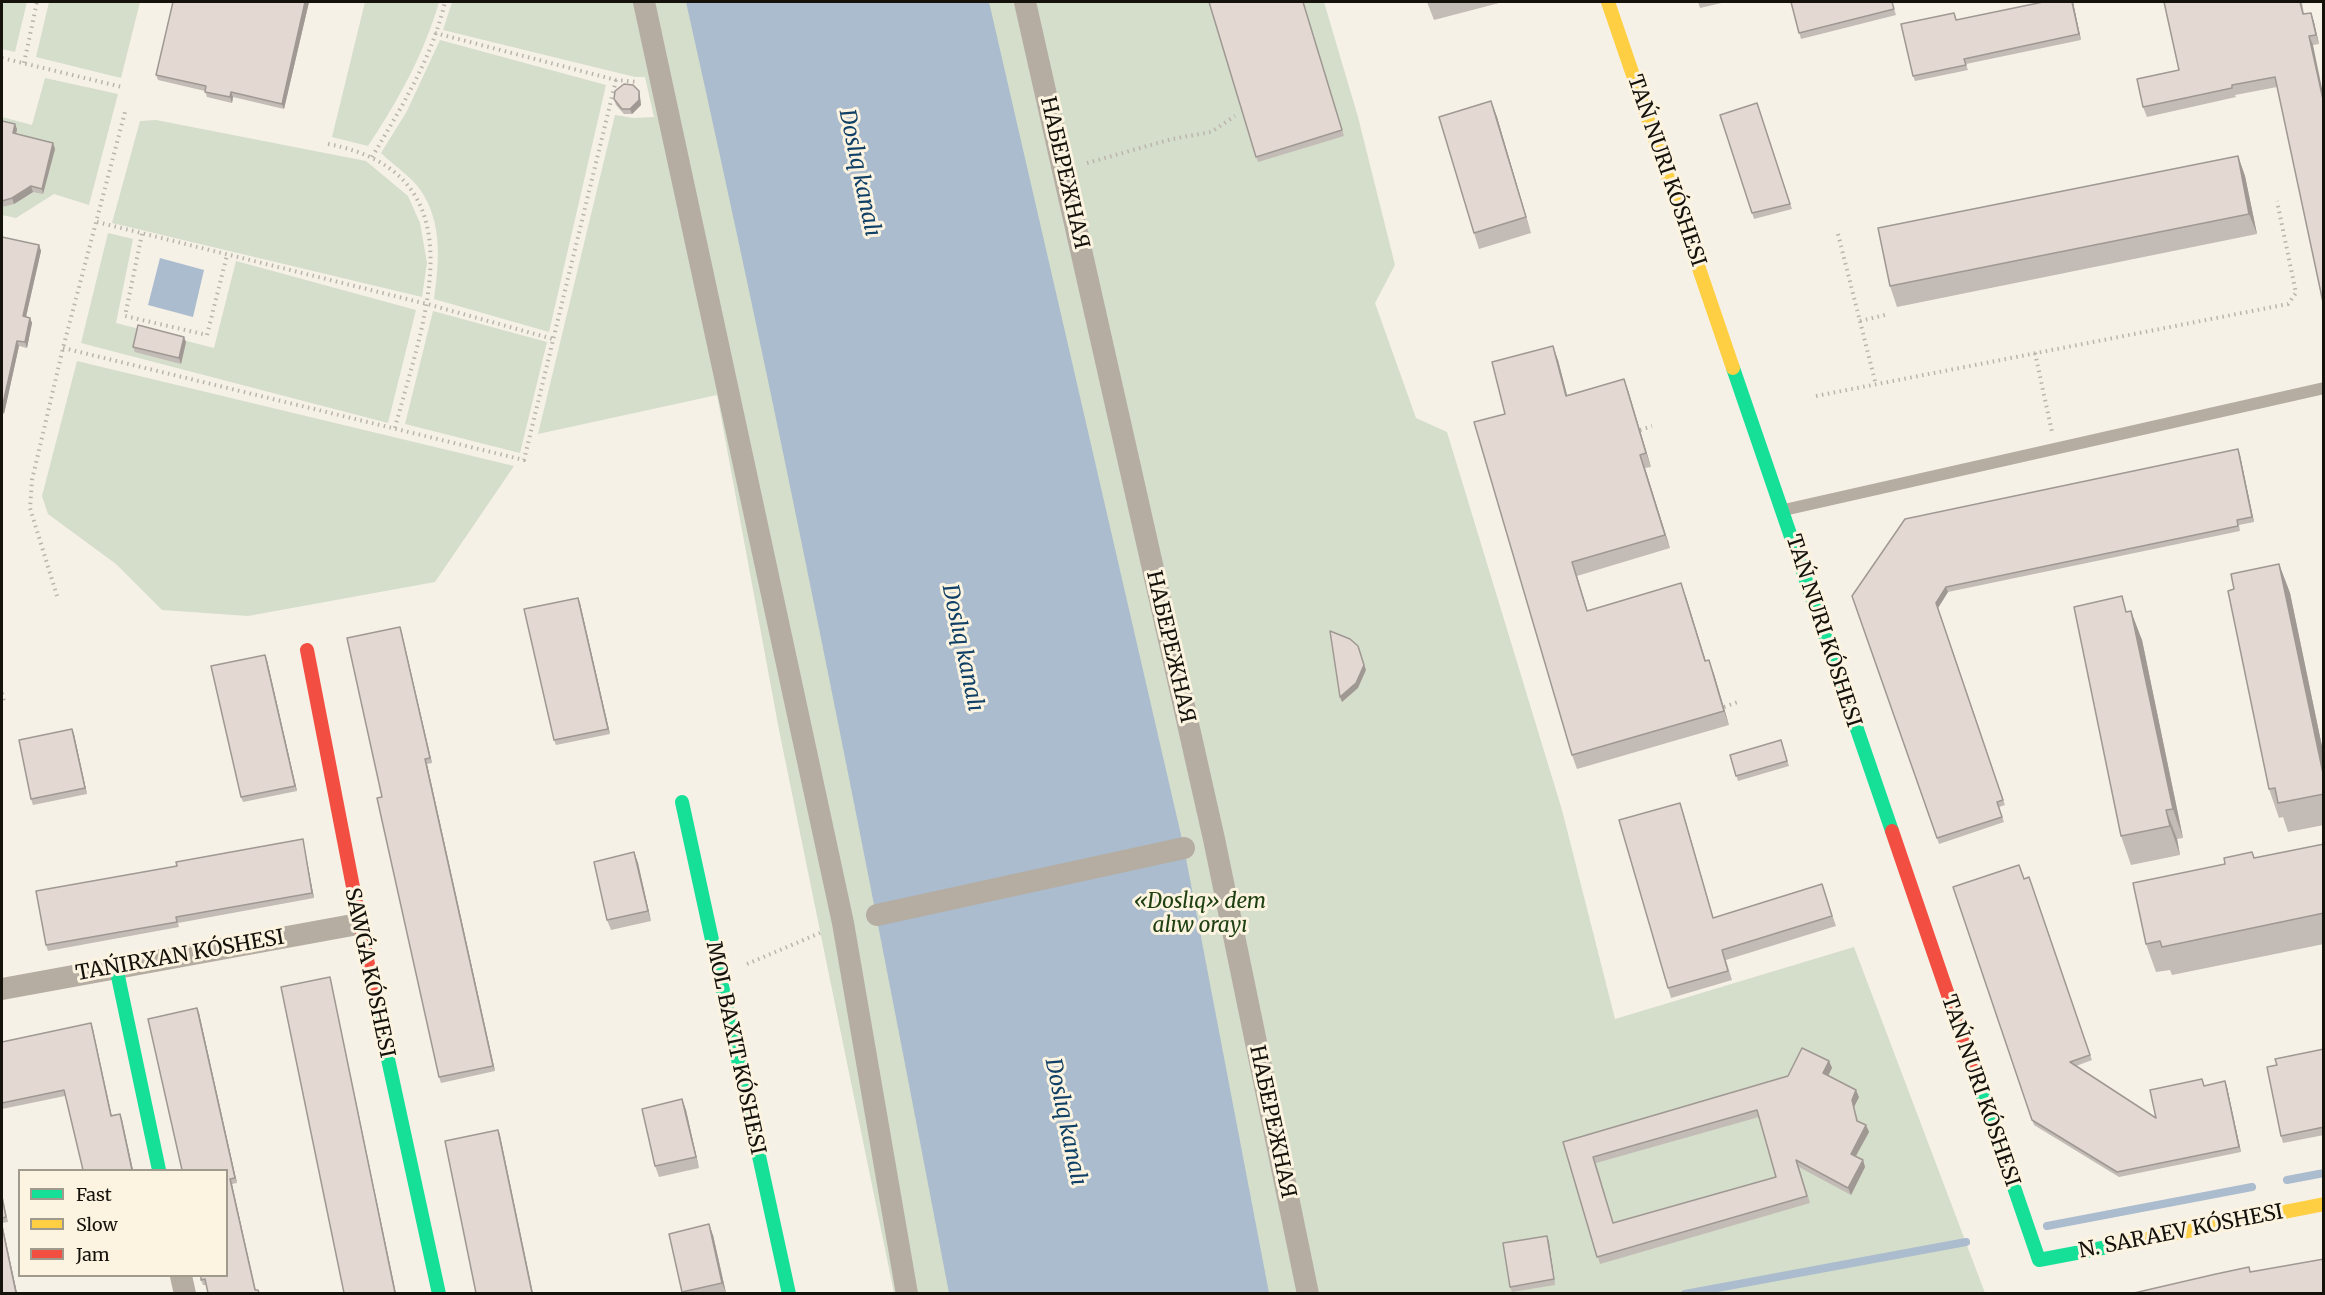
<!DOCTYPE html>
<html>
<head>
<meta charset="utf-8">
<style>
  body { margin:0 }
  #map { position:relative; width:2325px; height:1295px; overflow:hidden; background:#f6f1e7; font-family:Merriweather,serif }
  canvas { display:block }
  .frame { position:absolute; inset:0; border:3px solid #15120c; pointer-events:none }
  .legend { position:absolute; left:18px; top:1169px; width:210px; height:108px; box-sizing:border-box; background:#fcf4e1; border:2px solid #a09a8c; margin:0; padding:8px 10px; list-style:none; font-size:18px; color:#15120c }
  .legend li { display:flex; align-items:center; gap:12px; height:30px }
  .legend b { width:30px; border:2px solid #a09a8c }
</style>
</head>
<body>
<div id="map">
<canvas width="2325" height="1295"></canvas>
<div class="frame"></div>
<ul class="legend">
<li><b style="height:8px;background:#16e098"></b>Fast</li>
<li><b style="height:8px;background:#ffcf43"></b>Slow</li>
<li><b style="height:8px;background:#f24e42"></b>Jam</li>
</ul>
</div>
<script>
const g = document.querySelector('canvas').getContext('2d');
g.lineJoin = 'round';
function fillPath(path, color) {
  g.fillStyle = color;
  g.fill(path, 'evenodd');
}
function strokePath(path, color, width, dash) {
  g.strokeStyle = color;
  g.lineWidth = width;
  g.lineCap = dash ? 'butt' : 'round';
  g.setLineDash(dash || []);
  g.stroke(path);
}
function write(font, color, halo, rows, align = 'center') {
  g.font = font + ' Merriweather,serif';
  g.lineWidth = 6;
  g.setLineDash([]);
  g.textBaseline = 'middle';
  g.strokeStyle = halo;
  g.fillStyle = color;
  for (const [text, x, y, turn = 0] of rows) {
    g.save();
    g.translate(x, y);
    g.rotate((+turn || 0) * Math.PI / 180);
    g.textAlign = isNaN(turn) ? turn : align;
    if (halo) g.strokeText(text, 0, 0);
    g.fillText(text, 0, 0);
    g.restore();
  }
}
const green = new Path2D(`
  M2 2H27L15 52 2 49Z
  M49 2H140L121 78 36 57Z
  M365 2H439C424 54 398 101 368 146L332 137Z
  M452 2H1324L1358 117 1395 265 1375 303 1416 418 1447 432 1562 810 1615 1019 1854 947 1985 1293H894L779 730 717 395 538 434 615 115 633 118 654 117 645 77H635L443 30Z
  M440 40 606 85 549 332 434 299C439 264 443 223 421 191 412 177 393 165 381 153L407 111Z
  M45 78 118 94 89 205 54 194 16 218 2 215V117L32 125Z
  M156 120 366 161 408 196 420 223 427 263 422 297 112 223 140 121Z
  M108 233 133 239 116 323 214 348 236 261 416 310 388 423 81 343Z
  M433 311 547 342 520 453 405 424Z
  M77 361 514 466 435 582 248 616 162 610 116 564 48 514 42 496Z`);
const water = new Path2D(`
  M686 2H989L1184 848 1269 1293H949C867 862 782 430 686 2Z
  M160 258 204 270 193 317 148 305Z`);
const stream = new Path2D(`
  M2287 1180 2324 1173
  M2047 1226 2252 1187
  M1685 1294 1966 1242`);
const path = new Path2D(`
  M435 33 616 80 637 82
  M2 58 122 87
  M24 63 37 2
  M328 144C485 174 422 323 395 428
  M372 157C401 108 432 58 445 2
  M1087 163 1172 139 1211 132 1235 116
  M97 222 427 304 553 339
  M142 234 125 316 207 335 227 255
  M1838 234 1876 385
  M1860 321 1889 314
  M63 348 524 460 616 80
  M2035 353 2052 432
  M1816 396 2288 304 2296 293 2277 201
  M1640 430 1652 426
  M57 596 30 508 32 480 63 348 125 112
  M2 693 4 702
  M1724 707 1738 702
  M747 964 820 933`);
const lane = new Path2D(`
  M1784 510 2324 388`);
const street = new Path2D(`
  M644 2 843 923 907 1294
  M1025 2 1214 839 1308 1294
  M877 915 1184 848
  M2 989 358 924
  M181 1276 185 1294`);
const fast = new Path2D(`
  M1733 368 1892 831
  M682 802 789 1294
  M116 967 159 1170
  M373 990 439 1294
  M1972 1065 2039 1260 2118 1245`);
const slow = new Path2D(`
  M1608 2 1733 368
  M2118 1245 2324 1204`);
const jam = new Path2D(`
  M307 650 373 990
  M1892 831 1972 1065`);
const wall = new Path2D(`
  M173 2H309L284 109 233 97 232 103 207 97 205 91 158 80 156 75Z
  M1209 2H1303L1344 136 1258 162Z
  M1427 2H1503L1434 20Z
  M1698 2H1726L1700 8Z
  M1791 2H1892L1896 15 1801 39Z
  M2073 2 2081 40 1966 64 1968 70 1915 81 1913 76 1957 20Z
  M2164 2H2302L2304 14 2311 13 2314 22 2319 44 2313 45 2277 87 2235 95 2236 97 2147 117 2143 107 2179 70Z
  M639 91 640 97 641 105 632 114H624L616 105 614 99Z
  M1491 101 1497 117 1531 233 1479 249 1474 233Z
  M1757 103 1792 209 1754 219 1720 115Z
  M2 121 17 129 16 134 53 143 55 149 43 194 33 192 14 204 2 207Z
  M2238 156 2245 176 2257 234 1897 307 1890 286Z
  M2 237 39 245 41 251 26 317 30 318 32 323 27 348 19 346 4 414 2 413Z
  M186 342 181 364 135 352 133 347Z
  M1558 360 1567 395 1624 379 1651 467 1645 468 1670 548 1577 576 1587 611 1686 597 1706 661 1714 674 1729 725 1577 769 1572 755 1505 414Z
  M2238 449 2240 455 2254 522 2239 525 2240 531 1948 592 1938 608 2005 805 1999 807 2004 822 1939 844 1852 596Z
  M2279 564 2290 593 2324 756V825L2288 832 2283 817 2279 818 2269 789 2234 589Z
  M580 603 610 734 556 745 554 740Z
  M2128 612 2142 640 2183 838 2177 839 2180 855 2131 865 2121 836Z
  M400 627 432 763 427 764 495 1071 441 1083 439 1077 382 797Z
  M267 660 297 791 243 802 241 797Z
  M72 729 74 734 87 794 33 805 31 799Z
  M1781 740 1789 766 1738 781 1730 755Z
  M1683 812 1713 918 1822 884 1836 926 1726 960 1732 980 1671 998 1668 988Z
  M303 839 304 845 314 898 178 923 179 927 48 951 46 945 177 866Z
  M2324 844V944L2172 975 2170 970 2156 972 2146 944 2225 864 2252 852 2254 858Z
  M634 852 638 863 651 921 611 930 607 920Z
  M2029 877 2092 1060 2076 1066 2156 1118 2204 1086 2227 1087 2241 1152 2119 1177 2034 1125 1953 887 2024 879Z
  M199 1013 237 1183 232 1184 256 1290H258L260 1293H208L206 1285H203L201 1280Z
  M91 1023 111 1115 120 1114 133 1170H83L65 1096 2 1109V1042Z
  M2324 1049V1135L2283 1143 2281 1136 2277 1065Z
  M1829 1061 1832 1068 1828 1075 1859 1097 1854 1107 1858 1121 1866 1125 1869 1132 1856 1156 1863 1160 1865 1167 1851 1195 1799 1167 1810 1203 1600 1264 1563 1142 1788 1076ZM1759 1117 1776 1177 1613 1223 1596 1163Z
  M682 1099 686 1110 699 1168 659 1177 655 1166Z
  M2 1193 8 1222 2 1223 17 1293H2Z
  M669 1234 713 1235 726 1293H683Z
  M1547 1236 1549 1242 1555 1285 1512 1292 1510 1287Z`);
const shadedWall = new Path2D(`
  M305 2H309L284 109 282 104Z
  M2072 2H2073L2081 40 2079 34Z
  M2311 13 2314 22 2319 44 2316 35Z
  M2309 36 2313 45 2324 98V104Z
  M639 91 640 97 641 105 632 114 630 109Z
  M231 92 233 97 232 103 230 97Z
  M1491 101 1497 117 1531 233 1526 217Z
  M15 124 17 129 15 139 13 133Z
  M53 143 55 149 43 194 42 189Z
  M2238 156 2245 176 2257 234 2249 214Z
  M31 186 33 192 14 204 12 198Z
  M39 245 41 251 25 321 23 316Z
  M30 318 32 323 27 348 25 342Z
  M184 337 186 342 181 364 179 358Z
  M17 341 19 346 4 414 2 408Z
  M1553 346 1558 360 1571 410 1566 396Z
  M1624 379 1629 393 1651 467 1646 453Z
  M2238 449 2240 455 2254 522 2252 517Z
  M1640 455 1645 468 1670 548 1665 535Z
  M1572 562 1577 576 1592 625 1587 611Z
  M2279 564 2290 593 2324 756V778Z
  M1681 583 1686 597 1710 675 1705 661Z
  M1946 587 1948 592 1938 608 2005 805 1936 603Z
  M578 598 580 603 610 734 608 729Z
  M2131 611 2142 640 2183 838 2173 809Z
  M400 627 402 633 432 763 430 758Z
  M1358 646 1366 670 1358 688 1342 702 1340 697Z
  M265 655 267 660 297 791 295 786Z
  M1709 660 1714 674 1729 725 1724 711Z
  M72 729 74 734 87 794 85 788Z
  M425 759 427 764 495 1071 493 1066Z
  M1680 803 1683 812 1716 927 1713 918Z
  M2166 810 2177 839 2180 855 2170 826Z
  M303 839 304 845 314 898 312 893Z
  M634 852 638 863 651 921 648 911Z
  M330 977 331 982 396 1293H395Z
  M197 1008 199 1013 237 1183 235 1178Z
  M91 1023 93 1029 113 1121 111 1116Z
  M1829 1061 1832 1068 1826 1080 1823 1073Z
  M2225 1081 2227 1087 2241 1152 2239 1147Z
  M1856 1090 1859 1097 1854 1107 1860 1127 1852 1100Z
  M682 1099 686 1110 699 1168 696 1157Z
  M120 1114 122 1119 133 1170H132Z
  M1866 1125 1869 1132 1853 1161 1851 1154Z
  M498 1130 500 1135 533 1293H532Z
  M1863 1160 1865 1167 1851 1195 1848 1188Z
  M230 1179 232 1184 256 1293 255 1290Z
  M2 1223 17 1293H16Z
  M709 1224 713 1235 726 1293 722 1283Z
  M1547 1236 1549 1242 1555 1285 1554 1279Z`);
const building = new Path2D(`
  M173 2H305L282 104 231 92 230 97 205 92 206 86 156 75Z
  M1209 2H1303L1342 130 1256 157Z
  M1791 2H1892L1894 9 1799 33Z
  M2043 2H2072L2079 34 1964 59 1966 65 1913 76 1901 24 1954 13 1956 20Z
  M2164 2H2300L2303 14 2311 13 2316 35 2309 36 2324 104V307L2275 77 2232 85V88L2143 107 2137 79 2179 70Z
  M624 84 633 85 639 91V100L630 109H622L614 99 615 91Z
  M1491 101 1526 217 1474 233 1439 117Z
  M1757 103 1790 204 1752 213 1720 115Z
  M2 121 15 124 13 133 53 143 42 189 31 186 12 198 2 201Z
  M2238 156 2249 214 1890 286 1878 228Z
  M2 237 39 245 23 316 30 318 25 342 17 341 2 408Z
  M138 325 184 337 179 358 133 347Z
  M1553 346 1566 396 1624 379 1646 453 1640 455 1665 535 1572 562 1587 611 1681 583 1705 661 1709 660 1724 711 1572 755 1474 422 1505 414 1492 362Z
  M2238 449 2252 517 2237 520 2238 526 1946 587 1936 603 2003 800 1997 802 2002 817 1937 838 1852 596 1905 519Z
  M2279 564 2324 778V794L2278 803 2275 788 2269 789 2228 591 2234 589 2231 574Z
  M2122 596 2126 612 2131 611 2173 809 2166 810 2170 826 2121 836 2074 607Z
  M578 598 608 729 554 740 524 609Z
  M400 627 430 758 425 759 493 1066 439 1077 377 798 382 797 347 638Z
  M1330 631 1350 639 1358 646 1364 665 1356 683 1340 697Z
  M265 655 295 786 241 797 211 666Z
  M72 729 85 788 31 799 19 740Z
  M1781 740 1787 761 1736 776 1730 755Z
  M1680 803 1713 918 1822 884 1832 916 1722 950 1728 971 1668 988 1619 820Z
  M303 839 312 893 176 917 177 922 46 945 36 891 177 866 176 862Z
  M2324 844V913L2162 947 2160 941 2146 944 2133 883 2225 864 2224 858 2252 852 2254 858Z
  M634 852 648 911 607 920 594 862Z
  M2019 865 2024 879 2029 877 2090 1055 2070 1062 2156 1118 2150 1090 2202 1079 2204 1086 2225 1081 2239 1147 2117 1172 2032 1120 1953 887Z
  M330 977 395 1293H344L281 987Z
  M197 1008 235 1178 230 1179 255 1290H258L259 1293H208L205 1279 201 1280V1275H226V1170H182L148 1019Z
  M91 1023 111 1116 120 1114 132 1170H83L64 1090 2 1103V1042Z
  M1802 1048 1829 1061 1823 1073 1856 1090 1852 1100 1857 1121 1866 1125 1851 1154 1863 1160 1848 1188 1796 1160 1807 1196 1597 1257 1563 1142 1788 1076ZM1757 1110 1776 1177 1613 1223 1593 1157Z
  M2324 1049V1127L2281 1136 2267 1067 2277 1065 2275 1059Z
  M682 1099 696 1157 655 1166 642 1109Z
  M498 1130 532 1293H476L445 1141Z
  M2 1197 6 1217 2 1218Z
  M709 1224 722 1283 682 1292 669 1234Z
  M2 1226 16 1293H2Z
  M1547 1236 1554 1279 1510 1287 1503 1243Z
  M2324 1259V1293H2134L2216 1274 2249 1267 2250 1272Z`);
const streetNames = [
  ["TAŃ NURI KÓSHESI",1666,171,71],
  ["НАБЕРЕЖНАЯ",1064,173,77],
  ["TAŃ NURI KÓSHESI",1823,631,72],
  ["НАБЕРЕЖНАЯ",1170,647,77],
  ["TAŃIRXAN KÓSHESI",180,956,-10],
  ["SAWǴA KÓSHESI",369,973,78],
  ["MOL BAXIT KÓSHESI",735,1048,78],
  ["TAŃ NURI KÓSHESI",1980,1091,71],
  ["НАБЕРЕЖНАЯ",1272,1122,78],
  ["N. SARAEV KÓSHESI",2181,1232,-11]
];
const parkNames = [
  ["«Doslıq» dem",1200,902],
  ["alıw orayı",1200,926]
];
const waterNames = [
  ["Doslıq kanalı",859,173,78],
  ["Doslıq kanalı",962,648,78],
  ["Doslıq kanalı",1065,1122,78]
];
fillPath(green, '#d5ddcb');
fillPath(water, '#aabccd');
strokePath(stream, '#aabccd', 8);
strokePath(path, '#bab5ac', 4, [1.5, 4.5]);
strokePath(lane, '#b5ada2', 12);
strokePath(street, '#b5ada2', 22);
strokePath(fast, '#16e098', 14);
strokePath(slow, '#ffcf43', 14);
strokePath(jam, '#f24e42', 14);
fillPath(wall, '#c3bbb5');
fillPath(shadedWall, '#9f9893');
fillPath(building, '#e3d9d2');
strokePath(building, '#9f9893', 1.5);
write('21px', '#15120c', '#fcf4e1', streetNames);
write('italic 21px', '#1f4012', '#fcf4e1', parkNames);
write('italic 22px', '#104066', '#fcf4e1', waterNames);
</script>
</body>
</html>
